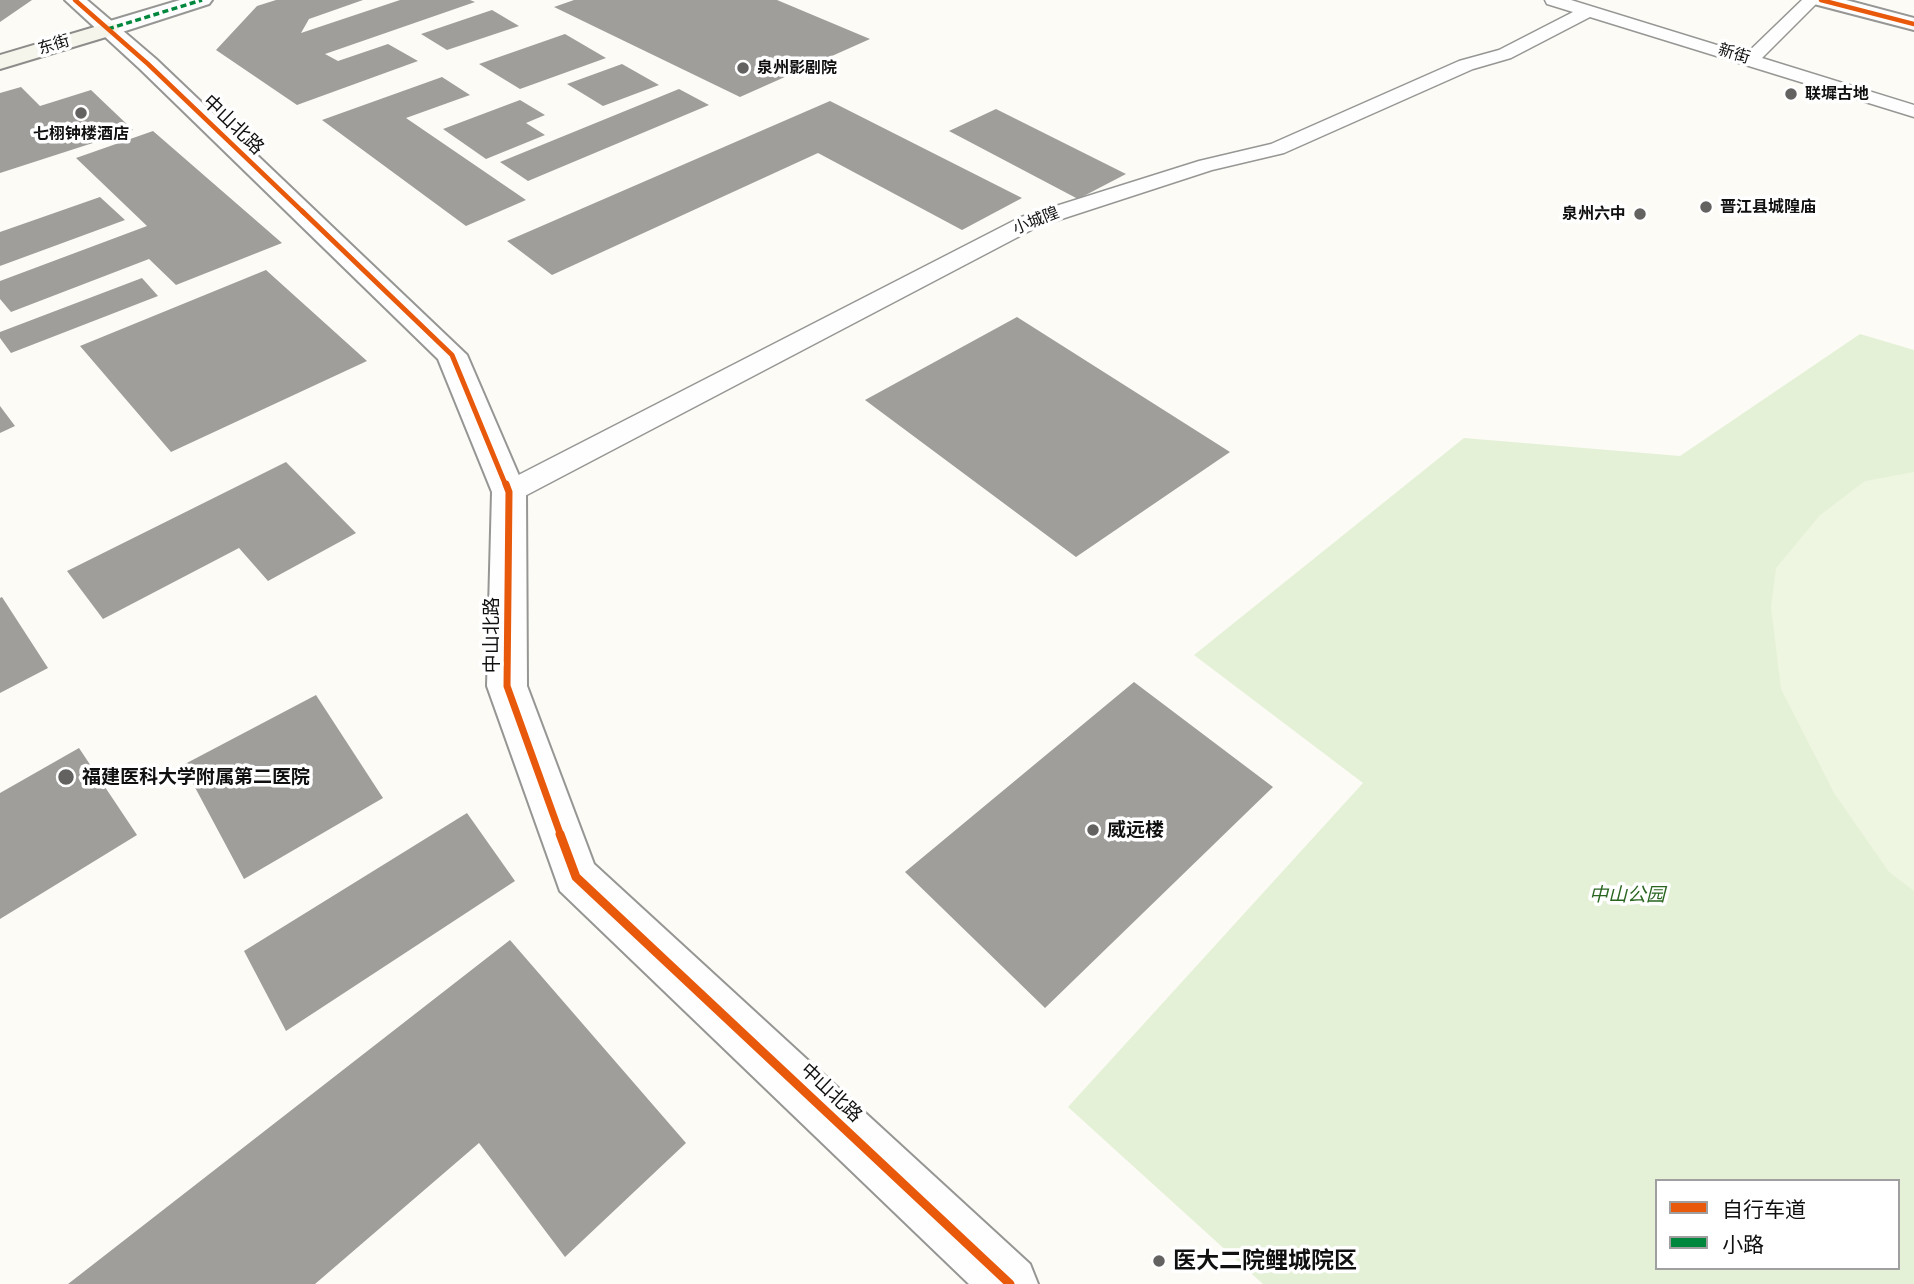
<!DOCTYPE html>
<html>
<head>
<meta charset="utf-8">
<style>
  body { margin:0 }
  #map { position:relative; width:1914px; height:1284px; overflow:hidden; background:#fcfbf6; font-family:Literata,"Noto Sans SC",serif }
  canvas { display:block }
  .legend { position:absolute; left:1655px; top:1179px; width:245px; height:91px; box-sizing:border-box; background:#fff; border:2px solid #9f9f9f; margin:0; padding:9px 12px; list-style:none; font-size:21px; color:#101010 }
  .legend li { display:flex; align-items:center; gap:14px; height:35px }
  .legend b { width:35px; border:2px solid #9f9f9f }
</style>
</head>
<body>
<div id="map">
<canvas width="1914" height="1284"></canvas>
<ul class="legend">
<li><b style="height:9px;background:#e8590c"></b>自行车道</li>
<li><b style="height:9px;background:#00873e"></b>小路</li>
</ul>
</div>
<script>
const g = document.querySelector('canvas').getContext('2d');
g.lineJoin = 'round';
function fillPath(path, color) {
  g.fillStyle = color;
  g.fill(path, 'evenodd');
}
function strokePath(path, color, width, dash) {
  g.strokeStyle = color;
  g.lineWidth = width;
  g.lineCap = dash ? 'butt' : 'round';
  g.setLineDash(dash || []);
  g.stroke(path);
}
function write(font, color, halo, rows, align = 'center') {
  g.font = font + ' Literata,"Noto Sans SC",serif';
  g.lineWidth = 7;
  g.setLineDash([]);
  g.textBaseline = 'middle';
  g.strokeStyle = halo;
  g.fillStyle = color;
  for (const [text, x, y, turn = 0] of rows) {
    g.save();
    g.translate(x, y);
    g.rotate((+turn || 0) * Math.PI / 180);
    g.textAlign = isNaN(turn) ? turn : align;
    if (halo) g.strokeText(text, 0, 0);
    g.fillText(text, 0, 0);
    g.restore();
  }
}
const green = new Path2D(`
  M1860 334 1914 350V1284H1263L1068 1107 1363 783 1194 655 1464 438 1680 456ZM1657 1181H1898V1268H1657Z`);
const pitch = new Path2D(`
  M1914 472V891L1889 872 1834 793 1781 689 1771 607 1776 568 1820 515 1865 481Z`);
const building = new Path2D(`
  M0 0H32L0 22Z
  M276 0H363L309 19 301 33 400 0H470L475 2 325 54 338 61 388 44 418 61 297 105 216 50 257 6Z
  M574 0H777L870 39 740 97 554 7Z
  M492 10 519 26 447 50 421 34Z
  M565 34 606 58 520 89 479 64Z
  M622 64 659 85 603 106 567 84Z
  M442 77 470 95 406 118 526 200 466 226 322 120Z
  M21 87 40 106 91 90 133 130 0 173V93Z
  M679 89 709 105 528 181 500 162Z
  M520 100 545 115 526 123 545 135 486 159 443 129Z
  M830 101 1022 198 962 230 818 153 552 275 507 241Z
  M996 109 1126 174 1078 199 949 131Z
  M153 131 282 243 176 285 149 259 11 312 0 299V281L147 226 76 158Z
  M100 197 125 220 0 266V232Z
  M266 270 367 361 171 452 80 346Z
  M142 278 158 296 11 353 0 338V332Z
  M1017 317 1230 452 1076 557 865 400Z
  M0 406 15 426 0 433Z
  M286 462 356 533 268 581 239 548 103 619 67 571Z
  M2 597 48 668 0 693V598Z
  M1134 682 1273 787 1045 1008 905 872Z
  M316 695 383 798 244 879 183 765Z
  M79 748 137 835 0 919V793Z
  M467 813 515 881 286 1031 244 951Z
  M510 940 686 1143 565 1257 479 1143 315 1284H68Z`);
const service = new Path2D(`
  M1545 0H1571L1746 54 1802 0H1820L1762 58 1914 105V117L1590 17 1511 58 1473 69 1284 153 1212 170 1037 227 519 499 509 502 499 499 495 492 499 485 1021 217 1199 161 1271 144 1459 61 1499 50 1573 12 1547 4Z`);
const pedestrian = new Path2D(`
  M180 0H212L209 4 116 34H100L97 29 100 24Z`);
const minor = new Path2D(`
  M1811 0H1846L1914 18V30L1814 4Z`);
const tertiary = new Path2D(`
  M65 0H87L156 59 467 355 526 492 527 686 594 864 1030 1264 1038 1284H969L560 891 487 686 492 492 438 359 140 69Z`);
const secondary = new Path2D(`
  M108 23 116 24 119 29 116 34 0 69V55Z`);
const quiet = new Path2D(`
  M108 29 202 0`);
const cyclewayFar3 = new Path2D(`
  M75 0 148 64 304 213
  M1821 0 1914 24`);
const cyclewayFar2 = new Path2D(`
  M302 211 452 355 506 486`);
const cyclewayFar1 = new Path2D(`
  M506 484 509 492 507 686 561 836`);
const cycleway = new Path2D(`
  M560 834 576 877 1010 1284`);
const markers = [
  [743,68,7,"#636260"],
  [1791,94,7,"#636260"],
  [81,113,7,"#636260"],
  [1706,207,7,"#636260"],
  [1640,214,7,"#636260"],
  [66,777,9,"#636260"],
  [1093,830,7,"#636260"],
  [1159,1261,7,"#636260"]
];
const farStreetnames = [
  ["东街",54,45,-17],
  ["新街",1734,54,17],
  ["小城隍",1036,221,-22]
];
const farPoinames = [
  ["泉州影剧院",757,68],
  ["联墀古地",1805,94],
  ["七栩钟楼酒店",81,134,"center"],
  ["晋江县城隍庙",1720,207],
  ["泉州六中",1626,214,"right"]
];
const streetNames = [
  ["中山北路",233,125,44],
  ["中山北路",492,635,-90],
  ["中山北路",831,1093,43]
];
const poiNames = [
  ["福建医科大学附属第二医院",82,777],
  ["威远楼",1107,830]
];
const parkNames = [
  ["中山公园",1627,895]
];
const nearPoinames = [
  ["医大二院鲤城院区",1173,1261]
];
fillPath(green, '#e4f1d7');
fillPath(pitch, '#eef5e0');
fillPath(building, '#a09e9b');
strokePath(service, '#969694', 3);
strokePath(pedestrian, '#969694', 4);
strokePath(minor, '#969694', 4);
strokePath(tertiary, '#969694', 4);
strokePath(secondary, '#8d8c8a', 4);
fillPath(service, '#fffefe');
fillPath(pedestrian, '#fffefe');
fillPath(minor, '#fffefe');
fillPath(tertiary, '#fffefe');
fillPath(secondary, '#f5f5ec');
strokePath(quiet, '#00873e', 3.5, [6, 3.5]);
strokePath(cyclewayFar3, '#e8590c', 4.5);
strokePath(cyclewayFar2, '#e8590c', 5);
strokePath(cyclewayFar1, '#e8590c', 7);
strokePath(cycleway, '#e8590c', 9);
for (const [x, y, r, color] of markers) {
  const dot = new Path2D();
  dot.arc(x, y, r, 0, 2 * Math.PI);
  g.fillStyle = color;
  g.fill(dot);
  strokePath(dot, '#fff', 2.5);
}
write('16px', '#101010', '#fff', farStreetnames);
write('bold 16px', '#101010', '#fff', farPoinames, 'left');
write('19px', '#101010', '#fff', streetNames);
write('bold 19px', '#101010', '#fff', poiNames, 'left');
write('italic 19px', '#2a6621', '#fff', parkNames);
write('bold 23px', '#101010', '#fff', nearPoinames, 'left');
</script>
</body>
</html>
